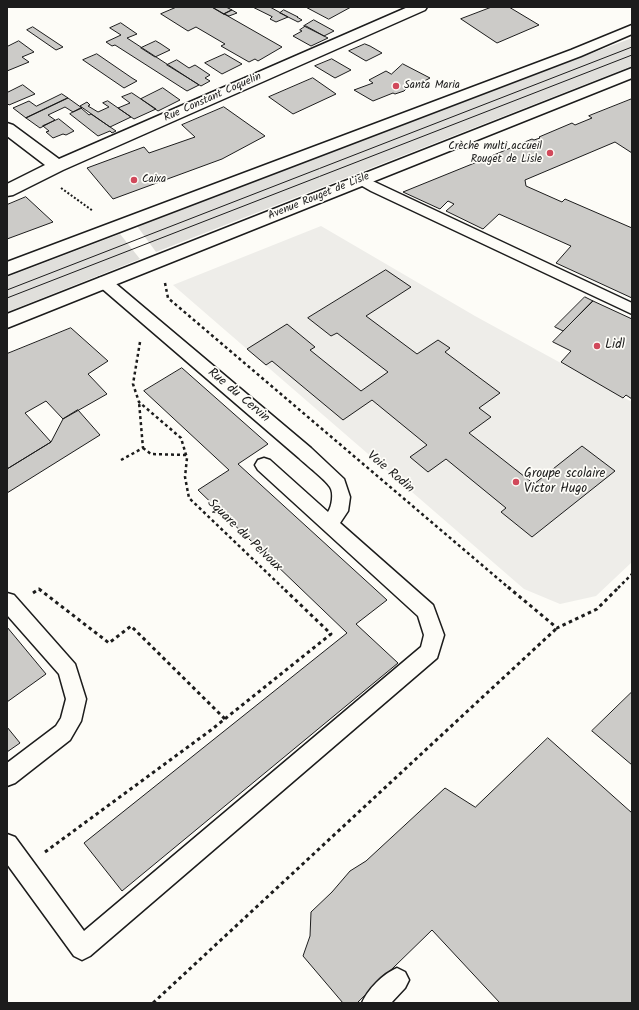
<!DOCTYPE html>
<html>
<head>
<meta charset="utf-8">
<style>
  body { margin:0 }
  #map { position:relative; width:639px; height:1010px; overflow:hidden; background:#fdfcf7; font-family:Kalam,sans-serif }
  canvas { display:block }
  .frame { position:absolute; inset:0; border:8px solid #1c1c1c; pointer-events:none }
</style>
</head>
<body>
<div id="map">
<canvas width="639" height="1010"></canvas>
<div class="frame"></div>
</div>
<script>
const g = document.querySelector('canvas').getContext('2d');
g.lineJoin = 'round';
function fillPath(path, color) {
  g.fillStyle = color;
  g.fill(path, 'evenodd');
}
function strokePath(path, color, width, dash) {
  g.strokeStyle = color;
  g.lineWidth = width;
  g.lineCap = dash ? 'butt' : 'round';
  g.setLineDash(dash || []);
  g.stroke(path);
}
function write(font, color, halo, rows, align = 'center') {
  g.font = font + ' Kalam,sans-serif';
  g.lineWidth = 3.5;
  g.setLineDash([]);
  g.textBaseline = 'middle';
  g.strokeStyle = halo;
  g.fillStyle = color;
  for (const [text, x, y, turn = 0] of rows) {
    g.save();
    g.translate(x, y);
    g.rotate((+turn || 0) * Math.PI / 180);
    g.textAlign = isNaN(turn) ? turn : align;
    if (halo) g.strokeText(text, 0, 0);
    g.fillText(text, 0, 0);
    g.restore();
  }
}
const built = new Path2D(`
  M321 226 475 316 632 402V562L596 596 560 604 524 589 173 285Z`);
const green = new Path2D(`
  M632 38V66L156 252 137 226Z
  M120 234 140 259 7 312V277Z`);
const building = new Path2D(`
  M177 7H212L282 47 258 61 255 59 249 62 221 46 225 44 196 27 188 31 161 14Z
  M212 7H226L232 10 224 14Z
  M253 7H270L288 17 276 22 270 19 272 17Z
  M306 7H351L329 19Z
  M492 7H509L539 25 497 43 461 19Z
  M232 10 237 13 229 16 224 14Z
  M284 10 298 17H297L302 20 298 22 280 13Z
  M314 20 334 31 324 36 304 26Z
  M121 23 137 34 127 38 199 85 187 91 115 45 112 46 106 42 121 35 110 28Z
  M306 26 324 36 328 38 311 46 293 36 302 31 300 30Z
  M33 27 63 47 56 50 27 30Z
  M19 41 34 52 22 57 29 62 7 71V47Z
  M156 41 161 44 170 50 155 57 141 48Z
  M365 44 370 46 382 53 366 61 349 51Z
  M97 54 132 78 137 81 124 88 83 60Z
  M225 54 242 64 222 74 205 63Z
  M332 59 351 70 335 78 315 66Z
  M177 60 189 68 195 65 210 75 205 78 210 81 201 86 167 65Z
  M403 64 430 78 417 85 413 83 408 84 409 85 408 87 404 91 395 94 393 93 373 101 354 90 373 83 369 80 386 71 391 74Z
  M313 78 336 94 293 114 269 97Z
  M23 85 35 94 9 105 7 103V93Z
  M163 88 180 100 158 111 141 99Z
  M132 93 156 109 134 119 118 108 130 103 122 97Z
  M62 94 68 98 26 118 13 108 29 101 36 106Z
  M68 98 82 108 73 112 65 107 48 115 55 120 40 128 26 118Z
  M632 99V153L615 142 525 180 526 186 562 202 565 199 632 228V298L556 263 571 246 499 214 483 229 446 211 454 204 448 201 440 209 403 192 482 160 484 162 491 158 489 157 532 139 534 140 540 138 539 137 572 123 575 125 592 118 589 116Z
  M108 101 131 117 110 127 80 106 87 102 90 105 88 106 98 112 109 107 103 103Z
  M224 107 265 136 222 159 113 199 87 168 144 147 149 153 195 137 182 125Z
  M81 108 89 115 91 114 116 131 112 133 110 131 98 136 70 114Z
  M59 119 74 131 66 135 63 134 53 138 46 132 49 131 43 126Z
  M26 197 53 222 7 239V205Z
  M386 270 411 287 366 316 417 354 438 340 450 348 445 352 500 393 479 408 491 417 469 433 534 484 582 446 615 471 532 537 501 512 506 508 446 459 428 472 410 457 427 445 372 400 343 420 272 361 266 365 247 349 287 324 315 347 310 350 361 391 388 372 337 333 331 336 308 318Z
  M585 297 593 301 563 331 555 327Z
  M593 301 632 319V399L626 395 623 398 561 362 571 351 553 342Z
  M71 328 108 361 88 374 107 394 63 419 46 401 25 413 51 442 7 469V354Z
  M182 368 268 444 238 464 387 600 356 624 398 663 122 891 84 843 347 633 198 490 229 470 144 391Z
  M78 410 100 435 7 493V469L51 442 63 419Z
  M7 627 46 674 7 702Z
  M632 692V765L592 731Z
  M7 727 20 743 7 752Z
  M548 738 632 813V1003H500L432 930 357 1003H343L303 956 310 936 311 912 332 892 350 871 366 861 445 788 475 807Z`);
const pathFar2 = new Path2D(`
  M61 188 93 211`);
const pathFar1 = new Path2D(`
  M165 283 168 298 509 588
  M140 342 133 384 139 402 181 438 187 458 185 477 189 498 283 588
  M143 448 151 454 186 455
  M121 460 143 448 139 402
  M618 588 632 574`);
const path = new Path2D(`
  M508 587 557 628 597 609 619 587
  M33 593 39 589 109 643 131 626 225 719
  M45 852 211 730 331 634 282 587
  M153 1003 557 628`);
const lane = new Path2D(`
  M362 176 632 303V314L371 191 357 183 355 180 357 177Z
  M104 277 109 278 311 448 344 479 350 497 348 511 340 523 433 605 444 635 437 658 90 956 82 960 74 956 7 864V834L15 837 84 931 421 647 424 635 418 616 258 470 255 465 258 460 264 458 270 460 328 512C332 506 334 493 330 487 325 479 306 465 299 458L99 286 96 282 99 278Z
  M7 593 14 595 75 664 86 699 81 721 70 740 15 783 7 786V763L56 726 61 718 66 699 59 674 7 615Z
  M397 968 405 972 409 980 405 988 391 1003H362C368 989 383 974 397 968Z`);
const street = new Path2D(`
  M408 7H427L425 10 63 170 13 195 7 196V184L45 165 7 136V123L13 125 59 159Z`);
const primary = new Path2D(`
  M632 25V34L581 56 7 275V262L571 50Z
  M632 68V78L7 328V314Z`);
const tram = new Path2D(`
  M7 290 632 47
  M7 298 632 55`);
const markers = [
  [396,86,4,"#d1495b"],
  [550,153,4,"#d1495b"],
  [134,180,4,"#d1495b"],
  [597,346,4,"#d1495b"],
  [516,482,4,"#d1495b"]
];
const farPoinames = [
  ["Santa Maria",404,86],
  ["Crèche multi accueil",542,147,"right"],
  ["Rouget de Lisle",542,160,"right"],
  ["Caixa",142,180]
];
const farStreetnames = [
  ["Rue Constant Coquelin",213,98,-24],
  ["Avenue Rouget de Lisle",319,197,-22]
];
const poiNames = [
  ["Lidl",605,346],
  ["Groupe scolaire",524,475],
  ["Victor Hugo",524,490]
];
const streetNames = [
  ["Rue du Cervin",238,396,40],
  ["Voie Rodin",390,473,40],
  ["Square du Pelvoux",244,536,44]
];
fillPath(built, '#eeede9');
fillPath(green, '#e0dfdb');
fillPath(building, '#cccbc8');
strokePath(building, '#1c1c1c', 1);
strokePath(lane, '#1c1c1c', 3);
strokePath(street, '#1c1c1c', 3);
strokePath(primary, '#1c1c1c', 3);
strokePath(pathFar2, '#1c1c1c', 2, [2, 2]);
strokePath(pathFar1, '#1c1c1c', 2.5, [3, 3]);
strokePath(path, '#1c1c1c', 3, [3.5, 3.5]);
fillPath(lane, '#fdfcf7');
fillPath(street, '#fdfcf7');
fillPath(primary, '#fdfcf7');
strokePath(tram, '#1c1c1c', 1);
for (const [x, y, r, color] of markers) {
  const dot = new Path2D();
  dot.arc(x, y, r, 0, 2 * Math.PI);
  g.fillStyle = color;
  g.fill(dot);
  strokePath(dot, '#fdfcf7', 1.5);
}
write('11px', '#1c1c1c', '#fdfcf7', farPoinames, 'left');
write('11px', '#1c1c1c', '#fdfcf7', farStreetnames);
write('13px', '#1c1c1c', '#fdfcf7', poiNames, 'left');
write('13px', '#1c1c1c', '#fdfcf7', streetNames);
</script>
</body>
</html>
